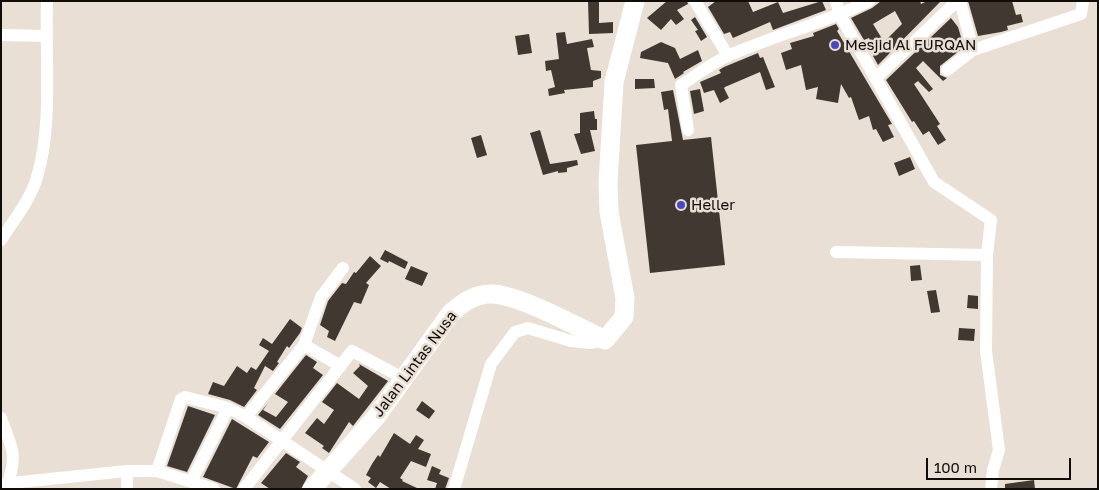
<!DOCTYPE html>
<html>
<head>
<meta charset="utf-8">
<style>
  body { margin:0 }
  #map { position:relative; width:1099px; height:490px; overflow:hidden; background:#e9dfd5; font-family:"Golos Text",sans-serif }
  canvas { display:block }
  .frame { position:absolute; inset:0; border:2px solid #0f0c09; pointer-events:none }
  .scale { position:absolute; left:926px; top:458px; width:145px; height:22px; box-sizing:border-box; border:2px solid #0f0c09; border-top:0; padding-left:6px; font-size:15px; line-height:18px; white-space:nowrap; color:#0f0c09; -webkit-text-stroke:4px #e9dfd5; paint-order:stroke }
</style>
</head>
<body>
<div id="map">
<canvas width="1099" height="490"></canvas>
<div class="frame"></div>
<div class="scale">100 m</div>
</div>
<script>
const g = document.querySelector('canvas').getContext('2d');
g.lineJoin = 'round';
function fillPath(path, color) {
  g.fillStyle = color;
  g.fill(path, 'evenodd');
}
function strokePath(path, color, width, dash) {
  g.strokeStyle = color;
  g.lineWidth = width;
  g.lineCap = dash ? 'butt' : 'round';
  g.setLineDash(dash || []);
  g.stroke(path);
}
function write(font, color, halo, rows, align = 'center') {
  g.font = font + ' "Golos Text",sans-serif';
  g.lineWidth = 5;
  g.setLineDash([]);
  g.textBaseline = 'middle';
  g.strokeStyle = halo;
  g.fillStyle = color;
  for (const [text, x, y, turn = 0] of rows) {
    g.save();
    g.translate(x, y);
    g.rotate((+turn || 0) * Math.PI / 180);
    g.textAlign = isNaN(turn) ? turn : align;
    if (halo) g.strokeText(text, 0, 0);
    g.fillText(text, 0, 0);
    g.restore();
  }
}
const building = new Path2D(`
  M588 1H599V23L613 22V33L589 34Z
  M667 1H687L688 4 677 10 684 19 676 25 671 19 661 30 647 18Z
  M716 1H748L753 12 778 2 783 13 822 1 826 10 773 30 770 22 733 38 730 32 724 34 708 7Z
  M881 1H920L921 4 927 1H941L878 65 873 56 875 54 869 38 864 40 851 18 872 8ZM895 11 902 24 884 42 873 24Z
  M968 1H1012L1016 15 1021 14 1023 22 1007 26 1008 30 1001 32 978 36Z
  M695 17 707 37 701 41 695 31 698 30 691 20Z
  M951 18 958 27 964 47 940 66V75L947 78 943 81 923 61 916 68 933 89 929 92 918 81 914 84 940 124 937 126 946 140 938 145 929 131 923 135 914 121 912 122 886 80Z
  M836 24 839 29 837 31 892 124 888 125 894 137 883 142 876 129 873 130 869 116 859 120 851 97 849 98 841 84 838 103 816 99 818 87 806 90 801 65 786 70 781 53 792 49 790 43 814 36 813 33Z
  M565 32 567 44 592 39 594 47 587 48 591 70 601 71V78L593 81V87L564 90 565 93 549 96 548 89 555 87 551 70 546 71 545 61 559 59 556 33Z
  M529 34 532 53 518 55 515 36Z
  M661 42 675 48 680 59 698 50 702 61 683 72 684 73 675 79 668 63 640 58 641 52Z
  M758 53 760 58 763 57 775 87 766 90 760 72 725 87 724 88 729 98 720 103 714 90 704 93 700 82 721 73 719 70 724 67Z
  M635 79H654L655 88 635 89Z
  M700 89 704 111 694 114 690 91Z
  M673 90 683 140 711 137 725 265 650 273 636 145 672 141 668 109 664 110 661 92Z
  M594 111 595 119H597V130H590L595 151 581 154 574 134 580 133V113Z
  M540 130 550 164 577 160 578 165 567 168V172L558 173V171L543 175 530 133Z
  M481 135 487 155 477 158 471 138Z
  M910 157 915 169 899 176 894 163Z
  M385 250 408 262 405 269 389 261 388 263 380 259Z
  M370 256 381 266 366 283 369 285 361 304 354 302 335 341 327 337 329 331 320 325 328 301 342 283 346 284 354 272 356 273Z
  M920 265 922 280 911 281 910 266Z
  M411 266 428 273 422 286 405 279Z
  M936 290 940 312 931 313 927 291Z
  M968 295 978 296V309L967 308Z
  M290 319 302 328 300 333 289 348 287 346 277 362 279 363 273 371 265 366 254 388 257 390 244 407 230 400 208 394 213 382 224 386 237 366 247 373 251 367 256 370 269 351 259 345 263 338 272 344Z
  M959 328 975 329 974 341 958 340Z
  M306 355 317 362 313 368 323 375 280 429 258 415 268 403 263 410 276 417 288 402 275 394Z
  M359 364 388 381 353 426 349 422 329 453 322 448 324 446 305 433 317 418 324 424 334 410 322 402 337 383 359 399 368 386 353 373 360 366Z
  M422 401 435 411 429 419 416 410Z
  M188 406 215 415 187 472 167 466Z
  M232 419 269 442 257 458 253 456 236 489 203 477Z
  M394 433 410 444 416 435 424 440 418 449 431 454 426 467 411 461 400 478 403 480 402 481 419 489H391L380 482 376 488 368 482 371 478 366 475 372 464 378 455 380 457Z
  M286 453 300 462 296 467 308 476 301 489H270L261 483Z
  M432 466 441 470 439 474 449 478 445 489H435L437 483 427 480Z
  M1034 480 1035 489H1005V484Z`);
const minor = new Path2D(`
  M695 1 728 56
  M836 1 840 15 934 182 991 220 987 255 986 351 999 450 993 470 991 489
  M1 35 46 36
  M973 50 1081 14 1083 1
  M947 70 973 50 960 1
  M877 77 957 1
  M688 130 681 85C697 75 713 62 730 55 776 35 824 23 869 1
  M1 240C13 221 31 199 37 177 53 125 45 56 47 1
  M836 252 987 255
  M304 345 321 297 343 268
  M246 417 304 345 341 366
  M1 418C11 447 18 452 8 483
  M157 471 181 399 185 397 228 408 246 417 355 489
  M192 480 228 408
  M1 484 127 471H157L214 489
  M127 489V471
  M244 489 352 351 403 378
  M454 489 491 364 515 332 528 328 571 341 590 343 605 340`);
const highway = new Path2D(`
  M312 489 376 417 450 314C462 303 474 294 491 294 518 294 578 327 605 340L624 317 625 298 609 212 608 183 614 82 635 1`);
const markers = [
  [835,45,5,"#4a49bf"],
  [681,205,5,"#4a49bf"]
];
const poiNames = [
  ["Mesjid Al FURQAN",845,45],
  ["Heller",691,205]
];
const streetNames = [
  ["Jalan Lintas Nusa",415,364,-53]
];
fillPath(building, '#403831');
strokePath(minor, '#fff', 12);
strokePath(highway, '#fff', 19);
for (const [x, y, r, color] of markers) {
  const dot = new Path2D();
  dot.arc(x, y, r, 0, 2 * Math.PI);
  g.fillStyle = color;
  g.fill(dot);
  strokePath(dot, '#e9dfd5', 2);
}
write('15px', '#0f0c09', '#e9dfd5', poiNames, 'left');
write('15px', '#0f0c09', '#e9dfd5', streetNames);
</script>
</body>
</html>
